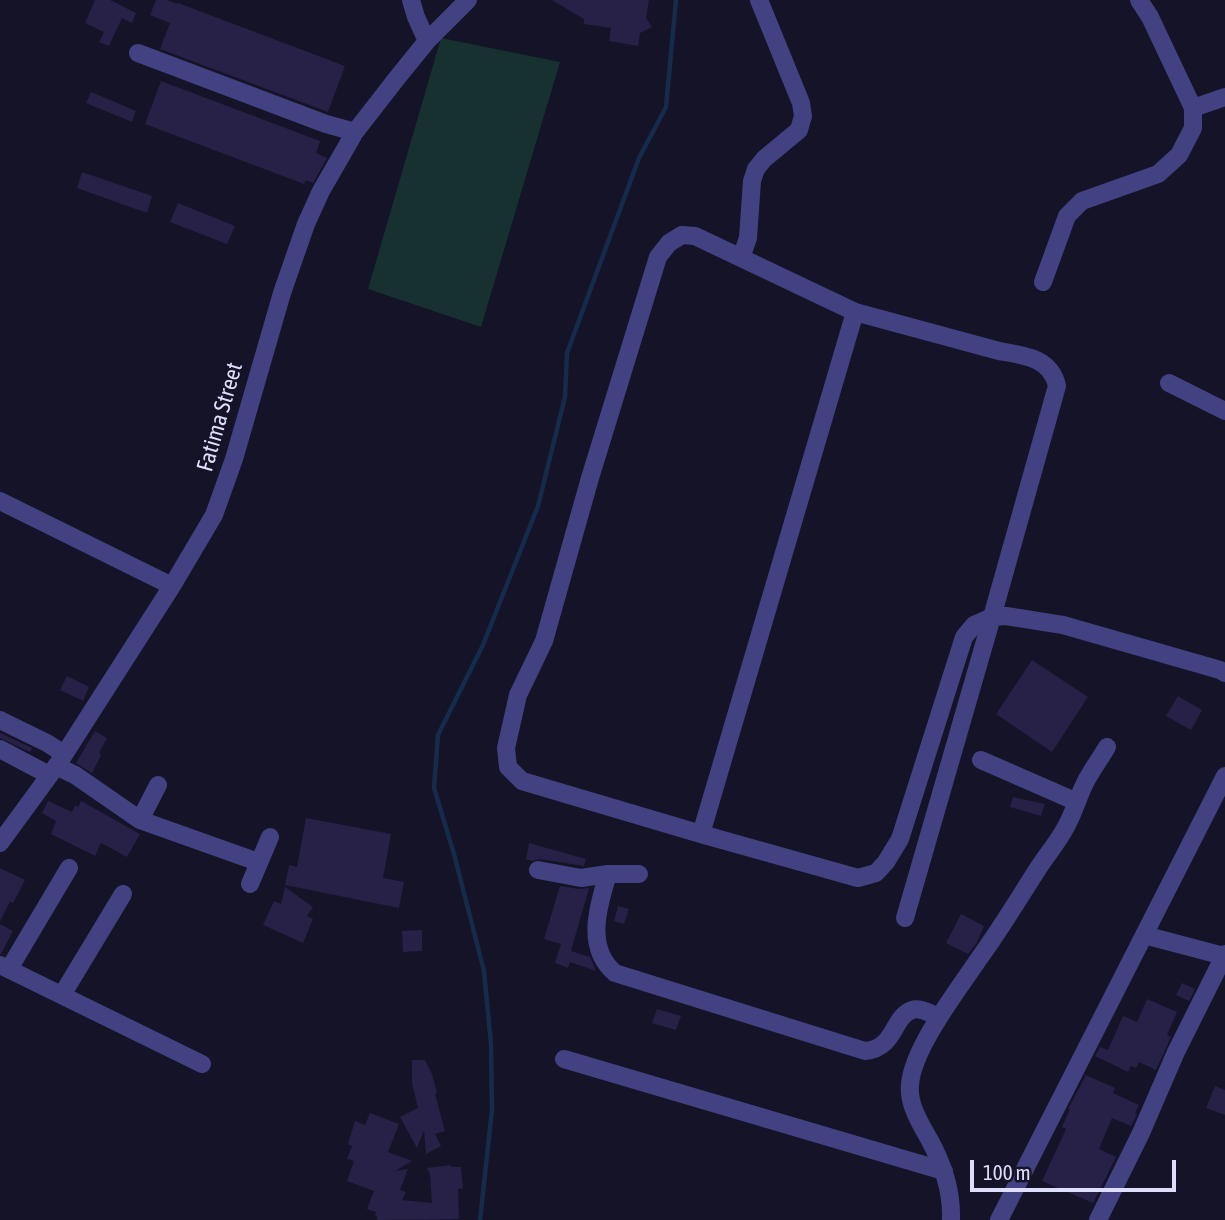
<!DOCTYPE html>
<html>
<head>
<meta charset="utf-8">
<style>
  body { margin:0 }
  #map { position:relative; width:1225px; height:1220px; overflow:hidden; background:#151328; font-family:"Asap Condensed",sans-serif }
  canvas { display:block }
  .scale { position:absolute; left:970px; top:1160px; width:206px; height:32px; box-sizing:border-box; border:4px solid #dfddfc; border-top:0; padding-left:9px; font-size:21px; line-height:24px; white-space:nowrap; color:#dfddfc; -webkit-text-stroke:5px #151328; paint-order:stroke }
</style>
</head>
<body>
<div id="map">
<canvas width="1225" height="1220"></canvas>
<div class="scale">100 m</div>
</div>
<script>
const g = document.querySelector('canvas').getContext('2d');
g.lineJoin = 'round';
function fillPath(path, color) {
  g.fillStyle = color;
  g.fill(path, 'evenodd');
}
function strokePath(path, color, width, dash) {
  g.strokeStyle = color;
  g.lineWidth = width;
  g.lineCap = dash ? 'butt' : 'round';
  g.setLineDash(dash || []);
  g.stroke(path);
}
function write(font, color, halo, rows, align = 'center') {
  g.font = font + ' "Asap Condensed",sans-serif';
  g.lineWidth = 5;
  g.setLineDash([]);
  g.textBaseline = 'middle';
  g.strokeStyle = halo;
  g.fillStyle = color;
  for (const [text, x, y, turn = 0] of rows) {
    g.save();
    g.translate(x, y);
    g.rotate((+turn || 0) * Math.PI / 180);
    g.textAlign = isNaN(turn) ? turn : align;
    if (halo) g.strokeText(text, 0, 0);
    g.fillText(text, 0, 0);
    g.restore();
  }
}
const green = new Path2D(`
  M441 38 560 62 481 327 368 289Z`);
const stream = new Path2D(`
  M480 1220 492 1110 491 1044 484 971 454 854 434 788 438 735 483 645 538 506 565 397 567 353 639 158 666 107 676 0`);
const building = new Path2D(`
  M95 0H110L136 13 132 23 122 18 109 46 99 42 104 32 85 23Z
  M156 0H167L177 4 178 3 345 66 328 112 160 49 170 23 150 15Z
  M552 0H649L646 18 652 27 640 33 638 46 609 41 611 28 584 24V19Z
  M161 81 320 141 316 153 327 158 313 183 306 180 304 184 145 124Z
  M91 92 136 111 132 122 86 103Z
  M82 172 152 196 147 213 77 188Z
  M178 203 235 226 227 244 170 222Z
  M1032 660 1088 697 1052 752 996 714Z
  M67 676 89 687 83 701 60 690Z
  M1178 696 1202 710 1191 730 1166 716Z
  M95 731 107 738 99 753 101 755 92 773 76 763Z
  M0 733 32 748 30 752 0 738Z
  M1013 797 1045 804 1041 816 1010 807Z
  M48 801 72 812 75 805 78 807 81 801 140 834 127 857 101 843 95 856 51 834 56 821 42 813Z
  M306 818 391 834 383 878 404 882 399 908 285 885 289 865 297 867Z
  M529 843 586 859 584 866 540 859 532 861 526 859Z
  M0 868 25 880 13 903 10 902 0 921Z
  M560 886 579 889 589 888 571 951 590 957 596 971 570 962 568 968 555 963 561 944 544 939Z
  M285 887 313 907 307 916 313 919 303 943 263 925 274 901 281 904Z
  M618 906 629 909 624 924 614 921Z
  M961 914 984 926 976 944 968 954 946 943Z
  M0 924 13 931 1 954H0Z
  M422 930V951L403 952 402 931Z
  M1182 983 1195 989 1189 1001 1176 995Z
  M1147 999 1177 1012 1167 1035 1171 1037 1156 1070 1139 1062 1136 1068 1131 1066 1128 1072 1095 1056 1100 1047 1108 1050 1123 1016 1137 1022Z
  M657 1009 681 1016 676 1030 652 1023Z
  M412 1060H425L432 1074 437 1093 435 1094 445 1131 435 1134 441 1146 426 1154 424 1130 417 1148 400 1117 418 1108 412 1083Z
  M1086 1075 1115 1088 1113 1093 1139 1105 1135 1113 1137 1114 1131 1126 1112 1118 1099 1149 1116 1157 1093 1203 1042 1181 1066 1129 1062 1127 1070 1109H1068Z
  M1215 1086 1225 1090V1115L1206 1108Z
  M370 1113 399 1124 388 1152 412 1161 395 1171 408 1169 400 1190 406 1192 402 1200 432 1203 430 1174 427 1168 451 1165V1167H461L463 1188 458 1189 459 1219 377 1220 378 1217 375 1216 376 1212 367 1209 374 1191 347 1181 354 1161 347 1159 352 1146 348 1144 355 1121 365 1125Z`);
const minor = new Path2D(`
  M411 0 416 17 427 41
  M138 53 326 124 355 132
  M1193 108 1225 97
  M741 258 748 238 752 181 756 169 764 159 799 130 803 116 801 103 759 0
  M1043 282 1067 216 1082 201 1158 174 1179 155 1193 128V108L1150 17 1139 0
  M1169 383 1225 411
  M0 501 172 586
  M0 720 47 743 64 754
  M0 749 49 775
  M981 760 1077 802
  M56 766 75 775 140 820 258 862
  M140 820 158 785
  M701 834 855 312
  M0 843 60 761 172 586 214 515 234 459 282 293 306 224 321 191 355 132 397 78 427 41 468 0
  M538 870 581 878 608 874H639
  M608 874C598 906 585 948 615 973L865 1051C896 1048 892 1017 912 1010 920 1007 931 1014 939 1017
  M250 884 270 837
  M905 918 992 617 1057 386C1051 358 1024 355 999 351L855 312 695 236 682 235 669 243 658 257 590 478 544 641 518 695 506 748 508 767 522 781 701 834 858 878 876 873 886 862 900 839 964 637 974 625 992 617 1006 616 1063 625 1220 670 1225 673
  M1144 935 1224 956
  M0 965 202 1064
  M9 969 69 868
  M62 995 123 894
  M564 1059 944 1171
  M951 1220C952 1191 943 1164 929 1139 920 1123 908 1104 910 1085 912 1049 958 990 978 960 1000 930 1019 898 1039 867 1047 855 1056 844 1063 832 1073 816 1077 799 1085 783 1091 771 1100 759 1107 747
  M999 1220 1225 776
  M1098 1220 1141 1133 1176 1052 1225 954`);
const streetNames = [
  ["Fatima Street",220,417,-74]
];
fillPath(green, '#16312f');
strokePath(stream, '#142b4b', 4.5);
fillPath(building, '#272047');
strokePath(minor, '#424282', 18);
write('23px', '#dfddfc', '#151328', streetNames);
</script>
</body>
</html>
